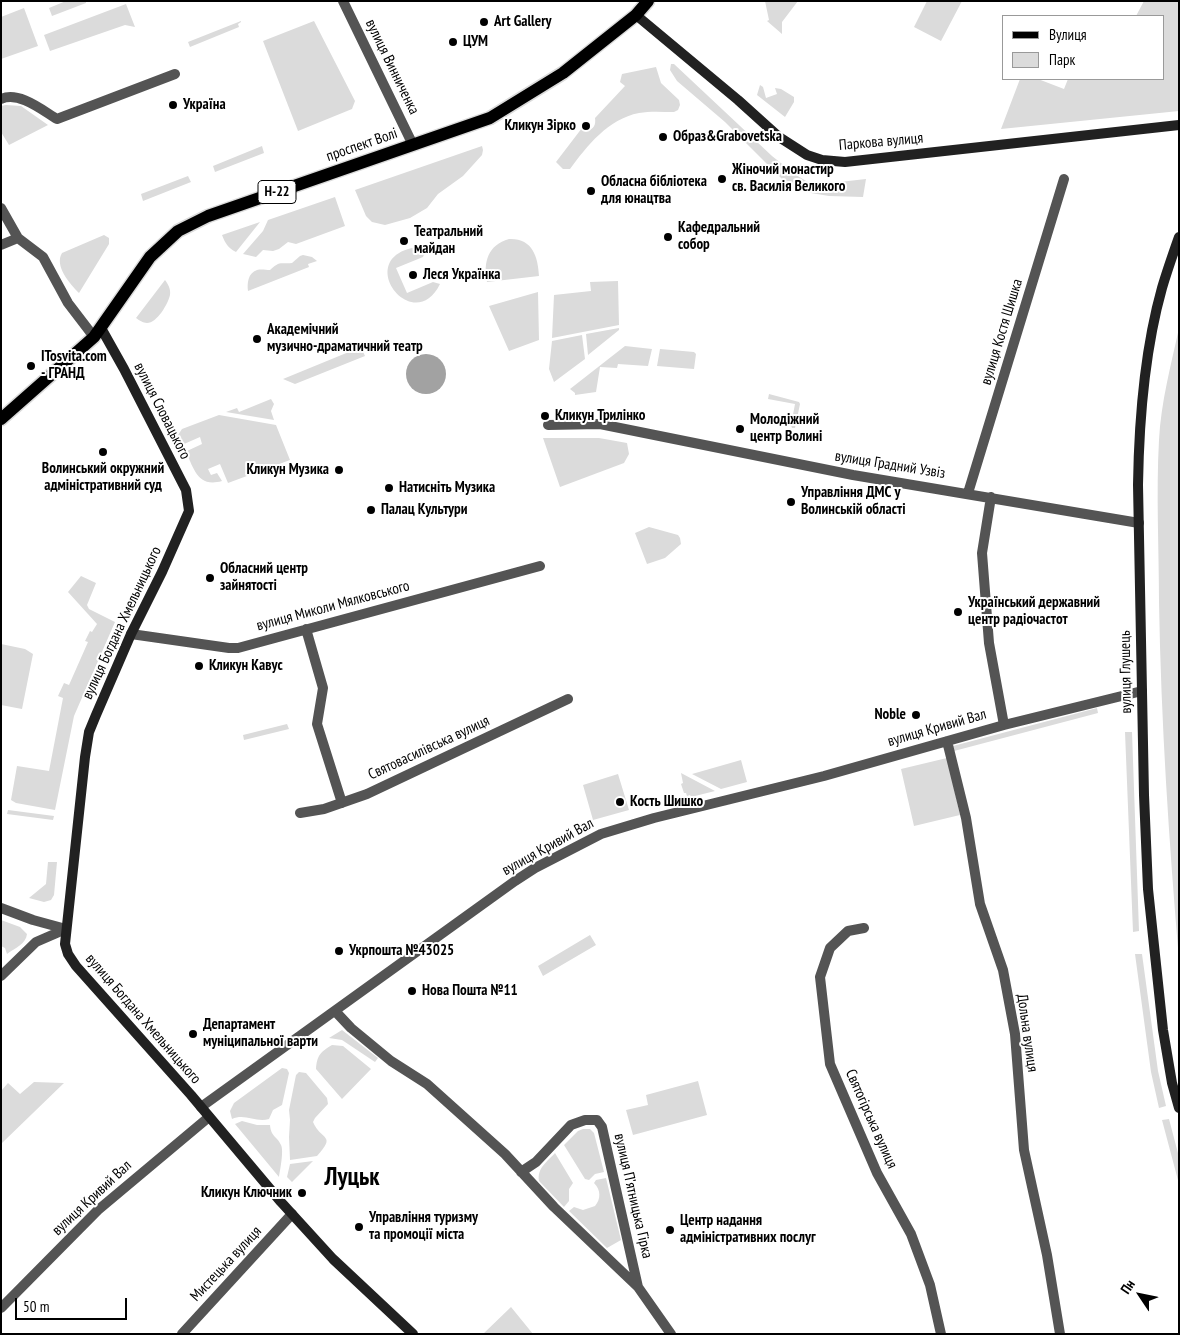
<!DOCTYPE html>
<html>
<head>
<meta charset="utf-8">
<style>
  body { margin:0 }
  #map { position:relative; width:1180px; height:1335px; overflow:hidden; background:#fff; font-family:"PT Sans Narrow",sans-serif }
  canvas { display:block }
  .frame { position:absolute; inset:0; border:2px solid #000; pointer-events:none }
  .legend { position:absolute; left:1002px; top:15px; width:162px; height:65px; box-sizing:border-box; background:#fff; border:1px solid #999; margin:0; padding:6px 9px; list-style:none; font-size:15px; color:#000 }
  .legend li { display:flex; align-items:center; gap:10px; height:25px }
  .legend b { width:25px; border:1px solid #999 }
  .north { position:absolute; left:1115px; top:1270px; width:50px; height:50px; -webkit-text-stroke:4px #fff; paint-order:stroke; rotate:304deg; font-size:14px; font-weight:700; line-height:20px; text-align:center; color:#000 }
  .north::after { content:''; display:block; margin:auto; width:18px; height:22px; background:#000; clip-path:polygon(50% 0,100% 100%,50% 72%,0 100%) }
  .scale { position:absolute; left:15px; top:1298px; width:112px; height:22px; box-sizing:border-box; border:2px solid #000; border-top:0; padding-left:6px; font-size:15px; line-height:18px; white-space:nowrap; color:#000; -webkit-text-stroke:4px #fff; paint-order:stroke }
</style>
</head>
<body>
<div id="map">
<canvas width="1180" height="1335"></canvas>
<div class="frame"></div>
<ul class="legend">
<li><b style="height:6px;background:#000"></b>Вулиця</li>
<li><b style="height:14px;background:#dbdbdb"></b>Парк</li>
</ul>
<div class="north">Пн</div>
<div class="scale">50 m</div>
</div>
<script>
const g = document.querySelector('canvas').getContext('2d');
g.lineJoin = 'round';
function fillPath(path, color) {
  g.fillStyle = color;
  g.fill(path, 'evenodd');
}
function strokePath(path, color, width, dash) {
  g.strokeStyle = color;
  g.lineWidth = width;
  g.lineCap = dash ? 'butt' : 'round';
  g.setLineDash(dash || []);
  g.stroke(path);
}
function write(font, color, halo, rows, align = 'center') {
  g.font = font + ' "PT Sans Narrow",sans-serif';
  g.lineWidth = 4;
  g.setLineDash([]);
  g.textBaseline = 'middle';
  g.strokeStyle = halo;
  g.fillStyle = color;
  for (const [text, x, y, turn = 0] of rows) {
    g.save();
    g.translate(x, y);
    g.rotate((+turn || 0) * Math.PI / 180);
    g.textAlign = isNaN(turn) ? turn : align;
    if (halo) g.strokeText(text, 0, 0);
    g.fillText(text, 0, 0);
    g.restore();
  }
}
const green = new Path2D(`
  M66 1H86V3L52 16 49 8Z
  M765 1H798L782 22V34L767 21 769 20Z
  M927 1H962L941 41 914 27Z
  M1144 1H1179V111L1001 129 1020 79H1038L1064 89 1068 79H1164V16H1136Z
  M126 4 135 27 125 25 50 51 44 35Z
  M24 8 38 46 1 59V17Z
  M241 21V22L238 24 239 27 190 47 188 42Z
  M314 21 355 101 352 109 298 131 263 41Z
  M671 64H674L772 156 796 175 813 185 866 179 863 197 829 196 793 190 725 122 677 81 670 70Z
  M656 67 661 83 679 100 680 105 678 110 674 112C662 112 650 111 639 113 608 119 587 146 570 169H563L556 162 582 128 587 130C594 130 596 124 595 118L625 86 620 82 622 74Z
  M760 85 763 87 766 98 777 94 775 88 781 89 794 97V102L785 117 757 95Z
  M6 105 21 106 48 125 9 145 1 132V106Z
  M262 146 264 153 215 172 213 166Z
  M482 146 483 150 482 155 463 176 438 194 427 208 410 218 385 225 372 222 366 216 355 190Z
  M188 176 191 182 143 201 141 194Z
  M335 197 345 226 296 244 288 242 279 249 273 251 263 250 256 257 243 254 263 231 268 220Z
  M260 222 236 252C228 248 225 243 222 235Z
  M104 235 109 238V244L79 293C70 284 54 266 62 253Z
  M509 239C532 238 538 256 539 276L487 282C483 262 488 245 509 239Z
  M412 248 426 250 423 257 396 268 407 293 433 282 440 284C414 337 354 261 412 248Z
  M303 255 312 257 317 261 308 264 309 267 248 291C247 283 248 273 257 270 261 269 266 270 270 270 280 261 279 264 292 263L300 256Z
  M165 280C168 284 171 289 170 295 168 304 157 323 147 323 143 323 139 320 136 318Z
  M618 281 619 325 552 338 554 295 591 291 590 282Z
  M538 292 539 340 509 351 489 306Z
  M619 328V330L588 355 586 334Z
  M1179 328V960C1169 841 1161 722 1159 602 1159 548 1156 494 1159 440 1161 402 1171 365 1179 328Z
  M582 335 585 359 554 382 549 369 552 341Z
  M625 346 652 349 648 366 618 364 617 368 600 367 596 392 575 395V393L570 389Z
  M361 347 365 356 295 384 283 379Z
  M660 349 694 352 696 354 694 369 657 366Z
  M769 394 799 402 800 404 795 428H792L791 425 795 404 768 399Z
  M271 399 274 404 271 411 274 420 226 412 237 408 239 412Z
  M219 415 276 425 290 460 228 483 220 464 208 469 211 475 217 473 222 481C197 488 194 468 185 450L187 451 202 444 200 437 184 444 183 447 178 435 182 429Z
  M543 438H599L627 443 629 454 624 463 560 487Z
  M649 527 678 535 680 538 681 544 665 558 647 564 635 533Z
  M81 576 96 583 87 605 89 609 115 622 74 716 55 810 16 803 11 800 17 766 49 771 63 698 58 696 64 683 69 685 88 642 85 641 90 631 92 632 97 624 68 592Z
  M1 644 25 649 33 654 22 709 1 705Z
  M1097 708 1098 713 954 751 953 746Z
  M287 724 289 729 244 740 243 735Z
  M1125 732H1132L1139 931 1133 932Z
  M947 758 960 815 914 826 901 769Z
  M741 760 747 782 721 789 692 774Z
  M681 773 715 791 691 797 690 795 687 796 686 793H684L681 784 683 783Z
  M618 774 629 810 593 820 583 785Z
  M8 810 54 816 53 820 7 814Z
  M48 862H57L54 895 51 900 44 902 29 898 46 884Z
  M1 920 20 927 27 934C26 944 15 948 7 954L5 948 1 946Z
  M590 935 596 945 543 976 538 966Z
  M1135 954H1142L1158 1071 1166 1106 1159 1108 1151 1072Z
  M342 1030 378 1058 375 1062 342 1040 329 1038Z
  M332 1045 343 1046 371 1069 342 1099 316 1069C317 1056 320 1052 332 1045Z
  M282 1068 287 1069 289 1073 282 1105 273 1110 269 1119C256 1123 245 1113 232 1119L230 1111 234 1103Z
  M299 1072 306 1073 327 1098 328 1104 315 1118 313 1122C321 1141 337 1134 317 1156L290 1160 289 1137 290 1120 289 1110 296 1075Z
  M698 1081 707 1115 633 1135 626 1110 648 1105 646 1095Z
  M34 1082 64 1083 1 1144V1091L8 1083 20 1094Z
  M1169 1119 1179 1157V1184L1162 1120Z
  M242 1121 257 1125H270C271 1137 277 1136 281 1145 284 1151 280 1170 279 1177L235 1124Z
  M583 1129H590L594 1133 604 1172 595 1174 589 1180 585 1179 564 1145 578 1131Z
  M555 1153 573 1183 569 1189V1201L564 1207 539 1181C537 1168 547 1162 555 1153Z
  M313 1161 292 1182 287 1177 290 1164Z
  M606 1178 621 1240 607 1248 569 1211 574 1207 583 1210 595 1206C601 1199 601 1190 594 1183L596 1180Z
  M511 1307 533 1334H483Z`);
const water = new Path2D(`
  M406 374a20 20 0 1 1 40 0a20 20 0 1 1-40 0Z`);
const minor = new Path2D(`
  M1 99C19 91 42 110 57 119L175 74
  M1 208 18 238
  M1 245 18 238 43 257 68 303 94 337
  M548 425 600 424 853 475 1139 523
  M968 493 1064 179
  M991 497 982 553 989 643 1004 725
  M306 629 323 688 317 724 342 803
  M131 634 229 648H238L540 566
  M947 741 966 818 980 904 1003 970 1015 1034 1024 1150 1047 1255 1060 1334
  M300 813 324 809 367 794 568 699
  M1 908 33 920 66 929
  M864 928 848 931 830 948 820 977 830 1064 877 1173 911 1234 930 1285 941 1334
  M1 976 36 942 66 929
  M335 1011 351 1028 391 1061 427 1084 505 1154 554 1207 638 1287 671 1334
  M201 1107 515 881 535 868 601 834 654 818 824 776 1004 725 1142 691
  M521 1172 536 1162 571 1125 585 1120H597L602 1127 638 1287
  M1 1308 98 1210 209 1117
  M182 1334 292 1214`);
const tertiary = new Path2D(`
  M343 1 413 145`);
const secondary = new Path2D(`
  M636 15 738 100 779 137 807 155 822 160 845 162 1179 125
  M1179 237C1173 254 1167 271 1162 288 1144 352 1139 419 1138 485L1144 795 1148 889 1163 1030 1172 1083 1179 1108
  M101 328 124 369 186 490 189 511 162 572 131 634 96 715 89 732 85 757 65 944 68 954 76 966 191 1095 281 1202 333 1259 413 1334`);
const primary = new Path2D(`
  M1 419 94 337 150 257 178 231 208 216 490 118 563 73 636 15 648 1`);
const markers = [
  [484,22,5,"#000"],
  [453,42,5,"#000"],
  [173,105,5,"#000"],
  [586,126,5,"#000"],
  [663,137,5,"#000"],
  [722,179,5,"#000"],
  [591,191,5,"#000"],
  [668,237,5,"#000"],
  [404,241,5,"#000"],
  [413,275,5,"#000"],
  [257,339,5,"#000"],
  [31,366,5,"#000"],
  [545,416,5,"#000"],
  [740,429,5,"#000"],
  [103,452,5,"#000"],
  [339,470,5,"#000"],
  [389,488,5,"#000"],
  [791,502,5,"#000"],
  [371,510,5,"#000"],
  [210,578,5,"#000"],
  [958,612,5,"#000"],
  [199,666,5,"#000"],
  [916,715,5,"#000"],
  [620,802,5,"#000"],
  [339,951,5,"#000"],
  [412,991,5,"#000"],
  [193,1034,5,"#000"],
  [302,1193,5,"#000"],
  [359,1227,5,"#000"],
  [670,1230,5,"#000"]
];
const shields = [
  [277,192,38]
];
const shieldNames = [
  ["Н-22",277,192]
];
const poiNames = [
  ["Art Gallery",494,22],
  ["ЦУМ",463,42],
  ["Україна",183,105],
  ["Кликун Зірко",576,126,"right"],
  ["Образ&Grabovetska",673,137],
  ["Жіночий монастир",732,170],
  ["св. Василія Великого",732,187],
  ["Обласна бібліотека",601,182],
  ["для юнацтва",601,199],
  ["Кафедральний",678,228],
  ["собор",678,245],
  ["Театральний",414,232],
  ["майдан",414,249],
  ["Леся Українка",423,275],
  ["Академічний",267,330],
  ["музично-драматичний театр",267,347],
  ["ITosvita.com",41,357],
  ["- ГРАНД",41,374],
  ["Кликун Трилінко",555,416],
  ["Молодіжний",750,420],
  ["центр Волині",750,437],
  ["Волинський окружний",103,469,"center"],
  ["адміністративний суд",103,486,"center"],
  ["Кликун Музика",329,470,"right"],
  ["Натисніть Музика",399,488],
  ["Управління ДМС у",801,493],
  ["Волинській області",801,510],
  ["Палац Культури",381,510],
  ["Обласний центр",220,569],
  ["зайнятості",220,586],
  ["Український державний",968,603],
  ["центр радіочастот",968,620],
  ["Кликун Кавус",209,666],
  ["Noble",906,715,"right"],
  ["Кость Шишко",630,802],
  ["Укрпошта №43025",349,951],
  ["Нова Пошта №11",422,991],
  ["Департамент",203,1025],
  ["муніципальної варти",203,1042],
  ["Кликун Ключник",292,1193,"right"],
  ["Управління туризму",369,1218],
  ["та промоції міста",369,1235],
  ["Центр надання",680,1221],
  ["адміністративних послуг",680,1238]
];
const streetNames = [
  ["вулиця Винниченка",392,67,64],
  ["Паркова вулиця",881,142,-5],
  ["проспект Волі",362,145,-19],
  ["вулиця Костя Шишка",1002,332,-73],
  ["вулиця Словацького",162,411,63],
  ["вулиця Градний Узвіз",890,465,9],
  ["вулиця Миколи Мялковського",333,606,-15],
  ["вулиця Богдана Хмельницького",122,623,-65],
  ["вулиця Глушець",1126,672,-91],
  ["вулиця Кривий Вал",937,728,-16],
  ["Святовасилівська вулиця",429,748,-25],
  ["вулиця Кривий Вал",548,847,-29],
  ["вулиця Богдана Хмельницького",143,1019,49],
  ["Дольна вулиця",1027,1033,82],
  ["Святогірська вулиця",871,1119,66],
  ["вулиця Пʼятницька Гірка",633,1196,77],
  ["вулиця Кривий Вал",92,1198,-43],
  ["Мистецька вулиця",226,1264,-47]
];
const townNames = [
  ["Луцьк",352,1178]
];
fillPath(green, '#dbdbdb');
fillPath(water, '#a2a2a2');
strokePath(primary, '#dbdbdb', 15);
strokePath(minor, '#545454', 10);
strokePath(tertiary, '#545454', 10);
strokePath(secondary, '#212121', 10);
strokePath(primary, '#000', 12);
for (const [x, y, r, color] of markers) {
  const dot = new Path2D();
  dot.arc(x, y, r, 0, 2 * Math.PI);
  g.fillStyle = color;
  g.fill(dot);
  strokePath(dot, '#fff', 2);
}
for (const [x, y, w] of shields) {
  const box = new Path2D();
  box.roundRect(x - w / 2, y - 11.5, w, 23, 4);
  g.fillStyle = '#fff';
  g.fill(box);
  strokePath(box, '#000', 1);
}
write('bold 14px', '#000', null, shieldNames);
write('bold 15px', '#000', '#fff', poiNames, 'left');
write('15px', '#000', '#fff', streetNames);
write('bold 25px', '#000', '#fff', townNames);
</script>
</body>
</html>
